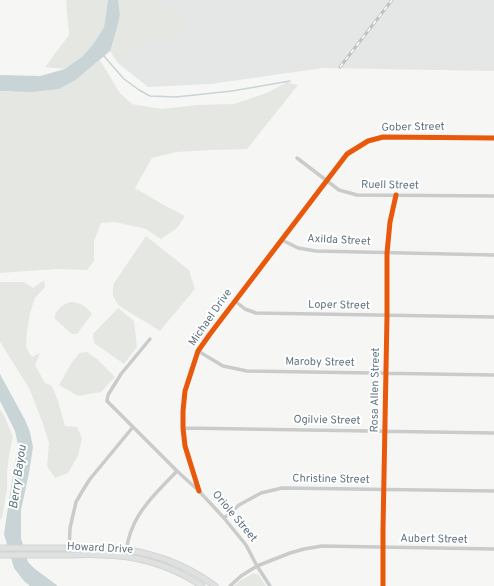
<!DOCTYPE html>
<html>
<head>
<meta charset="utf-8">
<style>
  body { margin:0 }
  canvas { display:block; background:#f6f6f5 }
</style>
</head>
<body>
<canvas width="494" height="586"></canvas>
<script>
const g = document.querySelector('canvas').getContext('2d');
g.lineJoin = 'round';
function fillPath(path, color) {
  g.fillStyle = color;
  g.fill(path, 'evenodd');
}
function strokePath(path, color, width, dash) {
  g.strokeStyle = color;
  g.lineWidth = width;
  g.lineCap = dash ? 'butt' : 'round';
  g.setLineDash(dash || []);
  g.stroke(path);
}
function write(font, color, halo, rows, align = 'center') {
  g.font = font + ' Overpass,sans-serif';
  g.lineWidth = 4;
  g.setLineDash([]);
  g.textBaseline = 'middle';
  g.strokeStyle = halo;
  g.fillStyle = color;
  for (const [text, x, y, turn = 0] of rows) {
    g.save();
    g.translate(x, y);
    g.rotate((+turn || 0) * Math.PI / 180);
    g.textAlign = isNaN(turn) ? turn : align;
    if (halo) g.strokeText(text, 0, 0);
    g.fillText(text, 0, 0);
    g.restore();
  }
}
const built = new Path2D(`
  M118 0H494V71L323 68 211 84 148 87 118 63 110 51 120 15Z`);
const green = new Path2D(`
  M66 0H108L104 27 94 43 83 56 65 69 45 67 69 35Z
  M118 0H153L186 20 177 37 161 42 145 45 131 53 118 63 110 51 115 35 120 15Z
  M100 60 120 93 132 104 161 109 197 105 234 104 269 92 287 82 298 85 247 149 211 150 176 152 152 158 135 188 162 204 185 216 177 228 161 239 146 229 115 222 101 223 94 241V261L87 270 56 269 0 273V91L10 92 77 79Z
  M146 236 189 270 195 289 160 331 118 305 113 296V289L114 283Z
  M44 280 45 287 35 298 30 313 27 332 26 347 32 357 40 353 35 365 45 383 52 386 58 401 65 426 77 427 82 438 78 456 68 473 55 478 47 466 49 443 42 421 29 388 0 342V282H24L33 288Z
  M70 302C80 302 86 306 92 314L77 334H72L54 318C57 310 61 305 70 302Z
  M118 308 134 321 137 347 124 364 94 343 93 334Z
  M87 352 98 360 115 377 101 392 78 396 59 385 71 364 79 353Z
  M0 409 5 417 13 437 9 455 7 472V489L2 518 0 519Z
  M254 573 259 575 266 586H234L241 580Z`);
const water = new Path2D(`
  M108 0H118L120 15 115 35 110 51 77 79 59 89 31 92 0 91V75L40 76 65 69 83 56 94 43 104 27Z
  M0 374 25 420 30 432 33 447 29 473 21 510V538L28 562 35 569 58 586H30L24 581 14 568 4 534 12 481 18 445 15 431 0 401Z`);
const stream = new Path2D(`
  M103 55 124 79 139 90 150 96 176 97 232 91 290 81`);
const minor = new Path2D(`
  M297 158 339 190 357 195 494 196
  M282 240 298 248 316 251 494 255
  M235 301 245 309 256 313 494 317
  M150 339 121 374 108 395 107 401 177 471 199 491 224 518 246 545 257 566 270 586
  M198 351 223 366 247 371 494 375
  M183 428 494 433
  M199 491 185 446 183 428V411L185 391 198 351 210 334 347 154 368 141 383 137 494 138
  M224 518 239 505 261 493 282 488 494 491
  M69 555 70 528 76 502 83 490 90 479 133 427
  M125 556C127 547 128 537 132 529 139 508 162 487 177 471
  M230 586 241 576 257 566 290 553 304 549 322 546 494 549
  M383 586V529L387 316V253L390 222 396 195`);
const secondary = new Path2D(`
  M0 548H111C149 551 184 563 215 586
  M0 555C23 555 45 555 68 555 79 555 90 554 101 555 138 555 172 566 202 586`);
const rail = new Path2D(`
  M340 67 392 0`);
const cycleway = new Path2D(`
  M199 491 185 446 183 428V411L185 391 198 351 210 334 347 154 368 141 383 137 494 138
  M383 586V529L387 316V253L390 222 396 195`);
const streetNames = [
  ["Gober Street",413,128,-1],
  ["Ruell Street",390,186,1],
  ["Axilda Street",339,241,3],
  ["Loper Street",339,306,1],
  ["Michael Drive",211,318,-55],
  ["Maroby Street",320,363,1],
  ["Rosa Allen Street",376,390,-89],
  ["Ogilvie Street",327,421,1],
  ["Christine Street",331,480,1],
  ["Oriole Street",234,517,50],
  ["Aubert Street",434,540,1],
  ["Howard Drive",100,549,3]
];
const waterNames = [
  ["Berry Bayou",19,477,-82]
];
fillPath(built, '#e5e7e6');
fillPath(green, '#e5e8e2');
fillPath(water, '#c8d4d5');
strokePath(stream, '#c8d4d5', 1.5);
strokePath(secondary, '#d3d4d4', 7);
strokePath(minor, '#cacccc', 3.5);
strokePath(secondary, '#dfe0e0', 5);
strokePath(rail, '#c0c1c2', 3);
strokePath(rail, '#fff', 1.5, [4.5]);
strokePath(cycleway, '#e8590c', 5);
write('11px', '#617580', '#fff', streetNames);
write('italic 12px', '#5c767b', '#fff', waterNames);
</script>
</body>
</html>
